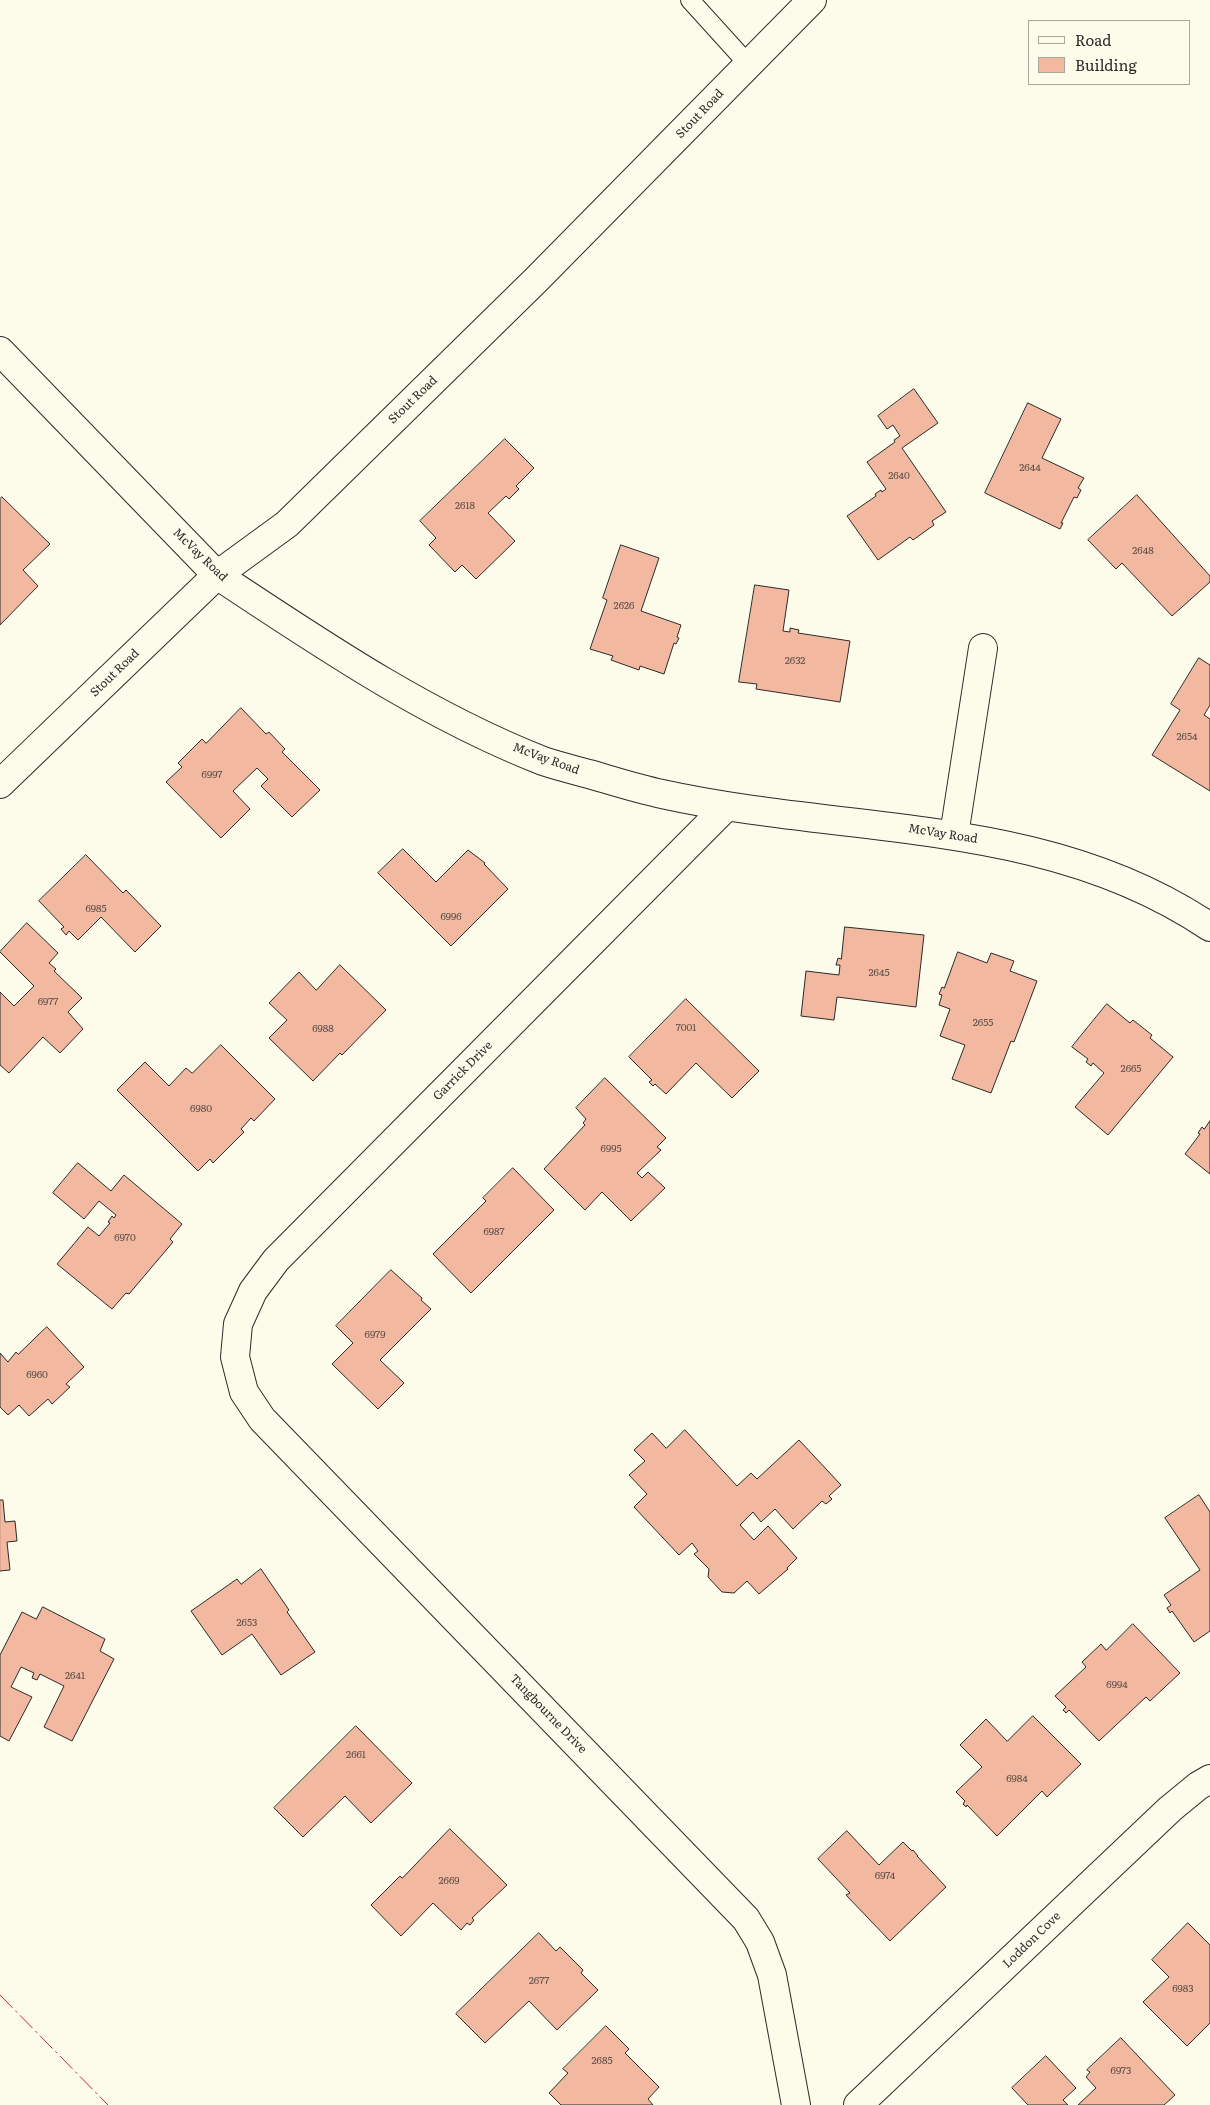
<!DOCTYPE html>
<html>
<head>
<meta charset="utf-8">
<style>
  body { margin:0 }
  #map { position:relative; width:1210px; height:2105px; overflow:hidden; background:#fdfbea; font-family:Literata,serif }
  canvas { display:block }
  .legend { position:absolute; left:1028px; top:20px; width:162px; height:65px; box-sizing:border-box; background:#fdfbea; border:1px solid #a9a89e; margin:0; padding:6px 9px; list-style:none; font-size:15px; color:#2b2b2b }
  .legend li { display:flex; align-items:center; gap:10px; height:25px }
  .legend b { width:25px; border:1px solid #a9a89e }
</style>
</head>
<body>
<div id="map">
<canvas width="1210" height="2105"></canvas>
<ul class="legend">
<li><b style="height:6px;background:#fdfbea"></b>Road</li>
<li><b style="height:14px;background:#f2b8a0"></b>Building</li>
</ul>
</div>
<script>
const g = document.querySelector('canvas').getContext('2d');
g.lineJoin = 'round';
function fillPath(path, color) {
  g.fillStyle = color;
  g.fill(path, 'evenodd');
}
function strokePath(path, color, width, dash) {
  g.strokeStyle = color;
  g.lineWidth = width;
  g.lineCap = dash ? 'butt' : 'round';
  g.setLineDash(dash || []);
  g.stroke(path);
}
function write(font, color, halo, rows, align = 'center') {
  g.font = font + ' Literata,serif';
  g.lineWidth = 4;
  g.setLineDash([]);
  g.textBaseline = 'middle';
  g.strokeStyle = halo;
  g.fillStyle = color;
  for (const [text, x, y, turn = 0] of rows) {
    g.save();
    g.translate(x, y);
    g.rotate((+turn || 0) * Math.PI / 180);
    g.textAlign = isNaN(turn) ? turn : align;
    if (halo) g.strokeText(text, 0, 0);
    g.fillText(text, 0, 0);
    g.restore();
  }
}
const building = new Path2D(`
  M914 389 938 423 902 448 946 512 932 521 934 525 913 540 910 537 878 560 847 516 876 496 875 494 881 490 882 492 886 489 867 462 895 442 894 440 900 436 893 425 887 429 878 416Z
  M1028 403 1061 419 1042 458 1084 478 1078 488 1081 490 1077 498 1074 497 1061 523H1063L1060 529 985 493Z
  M505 439 534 468 516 486 519 489 509 499 506 496 488 513 515 541 476 579 462 565 455 572 429 545 436 538 420 521Z
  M1137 495 1210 576V582L1172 616 1122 563 1116 569 1088 540Z
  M2 497 50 544 23 570 38 586 0 625V499Z
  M621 545 659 558 641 611 681 625 677 637 679 638 676 644 674 643 664 674 640 666 639 670 611 660 613 656 590 649 607 600 603 598Z
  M755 585 789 590 783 631 790 632V628L799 630 798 633 850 641 840 702 756 689 757 684 739 682Z
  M1199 658 1210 665V705L1204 715 1210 719V791L1152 755 1180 710 1171 704Z
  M241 708 266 734 269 732 285 749 282 752 320 790 292 817 261 786 268 779 257 768 233 791 250 809 221 838 166 782 182 767 178 763 202 739 206 743Z
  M403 849 436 882 468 850 485 863 484 864 508 889 451 946 378 873Z
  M86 855 123 893 126 890 161 926 135 952 101 917 78 940 69 931 66 935 61 929 64 927 39 901Z
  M27 923 58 953 49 963 56 969 54 971 82 998 68 1012 83 1029 60 1053 43 1037 9 1073 0 1065V992L14 1006 34 986 0 952Z
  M845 927 924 935 916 1007 837 997 834 1020 801 1016 806 971 839 975 840 965H836L838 958 841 959Z
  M958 952 987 963 991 953 1014 961 1010 971 1037 981 1014 1042 1011 1041 991 1093 952 1079 965 1045 940 1036 950 1009 939 1005 942 995 939 994 942 987 944 988Z
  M340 965 386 1010 342 1055 340 1053 313 1081 269 1038 287 1020 269 1003 299 972 316 990Z
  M686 999 759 1071 732 1098 696 1063 666 1094 655 1084 653 1086 649 1082 652 1080 629 1057Z
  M1107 1004 1130 1023 1133 1020 1152 1035 1150 1038 1173 1057 1108 1135 1075 1107 1104 1073 1093 1063 1091 1066 1086 1062 1088 1059 1072 1047Z
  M221 1045 275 1099 254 1121 251 1118 241 1129 244 1132 213 1163 210 1159 198 1171 117 1090 145 1062 169 1086 186 1068 192 1073Z
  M605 1078 666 1138 657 1147 661 1150 637 1173 642 1178 648 1172 665 1188 631 1221 602 1192 585 1210 544 1169 585 1125 583 1123 586 1119 576 1108Z
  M1210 1121V1174L1185 1154 1200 1134 1198 1133 1202 1127 1204 1129Z
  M78 1163 111 1191 124 1175 182 1224 170 1239 173 1242 129 1294 126 1293 112 1309 57 1264 88 1227 99 1236 110 1223 108 1222 112 1216 114 1218 116 1215 99 1201 84 1219 53 1193Z
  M513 1168 554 1210 471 1293 433 1254 486 1201 483 1198Z
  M391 1270 422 1298 421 1300 431 1309 380 1360 404 1383 378 1409 332 1364 353 1343 336 1326Z
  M47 1327 84 1367 66 1384 70 1387 52 1404 48 1399 29 1416 19 1405 8 1415 0 1407V1353L8 1362 16 1352 18 1354Z
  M685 1430 737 1486 751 1473 757 1479 799 1440 841 1485 829 1496 832 1499 826 1504 822 1501 793 1529 775 1509 761 1522 753 1512 740 1525 754 1540 768 1526 797 1558 787 1568 788 1569 759 1594 747 1581 734 1593 722 1592 708 1577 709 1569 694 1554 698 1551 692 1543 679 1555 634 1507 647 1494 629 1475 645 1461 634 1450 652 1433 666 1448Z
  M1199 1495 1210 1512V1631L1194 1642 1172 1611 1170 1613 1167 1608 1171 1605 1164 1595 1200 1570 1165 1518Z
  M0 1500H3L5 1522 15 1521 17 1541 7 1542 10 1570 0 1571Z
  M261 1569 289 1610 287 1612 315 1652 281 1675 252 1634 222 1655 191 1611 237 1579 241 1584Z
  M43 1607 105 1639 100 1651 114 1659 72 1741 44 1727 64 1686 40 1674 37 1680 32 1678 34 1673 21 1667 11 1687 32 1697 9 1741 0 1736V1655L22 1612 36 1619Z
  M1133 1624 1180 1673 1150 1701 1146 1697 1099 1741 1069 1710 1066 1713 1063 1710 1066 1707 1055 1696 1086 1667 1082 1662 1101 1644 1106 1650Z
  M1033 1716 1081 1764 1047 1797 1042 1791 997 1836 967 1805 966 1807 963 1804 965 1801 956 1792 982 1767 960 1745 986 1719 1007 1741Z
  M356 1726 412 1783 371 1823 345 1796 303 1837 274 1808Z
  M450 1829 507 1885 472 1918 474 1920 470 1925 467 1923 461 1930 433 1903 401 1936 371 1905 400 1876 402 1878Z
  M847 1831 879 1865 903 1842 912 1851 913 1850 918 1856H917L946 1887 890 1941 846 1895 850 1893 818 1859Z
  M1188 1923 1210 1945V2023L1187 2046 1143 2002 1169 1977 1152 1960Z
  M539 1933 556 1951 560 1947 583 1970 581 1973 598 1990 557 2030 529 2001 485 2043 456 2014Z
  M606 2026 629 2049 625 2053 659 2087 648 2099 653 2105H561L549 2093 568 2073 563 2069Z
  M1121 2038 1175 2095 1164 2105H1078L1096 2088 1086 2077 1090 2072 1087 2070Z
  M1046 2056 1076 2088 1063 2100 1068 2105H1028L1012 2088Z`);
const service = new Path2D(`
  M690 0 748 64`);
const minor = new Path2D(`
  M217 575C321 644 426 715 543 761 558 766 574 770 589 774 613 781 638 789 662 794 847 835 1046 816 1210 927
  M727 806 276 1260 253 1291 238 1324 235 1357 244 1392 262 1419 746 1919 760 1942 772 1975 796 2105
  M954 835 983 648
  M858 2105 1170 1809 1198 1786 1210 1779`);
const tertiary = new Path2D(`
  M0 351 217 575
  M0 784 217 575 287 524 536 280 812 0`);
const power = new Path2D(`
  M0 1995 108 2105`);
const numberNames = [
  ["2644",1030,468],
  ["2640",899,476],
  ["2618",465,506],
  ["2648",1143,551],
  ["2626",624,606],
  ["2632",795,661],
  ["2654",1187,737],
  ["6997",212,775],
  ["6985",96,909],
  ["6996",451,917],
  ["2645",879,973],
  ["6977",48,1002],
  ["2655",983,1023],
  ["7001",686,1028],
  ["6988",323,1029],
  ["2665",1131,1069],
  ["6980",201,1109],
  ["6995",611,1149],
  ["6987",494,1232],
  ["6970",125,1238],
  ["6979",375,1335],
  ["6960",37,1375],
  ["2653",247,1623],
  ["2641",75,1676],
  ["6994",1117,1685],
  ["2661",356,1755],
  ["6984",1017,1779],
  ["6974",885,1876],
  ["2669",449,1881],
  ["2677",539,1981],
  ["6983",1183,1989],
  ["2685",602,2061],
  ["6973",1121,2071]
];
const streetNames = [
  ["Stout Road",700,114,-46],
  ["Stout Road",413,400,-44],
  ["McVay Road",200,555,44],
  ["Stout Road",115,673,-44],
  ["McVay Road",546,759,20],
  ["McVay Road",943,834,9],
  ["Garrick Drive",463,1071,-45],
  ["Tangbourne Drive",548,1714,46],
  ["Loddon Cove",1032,1940,-44]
];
fillPath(building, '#f2b8a0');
strokePath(building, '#2b2b2b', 1);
strokePath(service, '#2b2b2b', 20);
strokePath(minor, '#2b2b2b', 30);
strokePath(tertiary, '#2b2b2b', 30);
strokePath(service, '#fdfbea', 18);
strokePath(minor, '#fdfbea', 28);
strokePath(tertiary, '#fdfbea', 28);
strokePath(power, '#c62828', 1, [18, 4, 2.5, 4]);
write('10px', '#5d4e48', null, numberNames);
write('12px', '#2b2b2b', '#fdfbea', streetNames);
</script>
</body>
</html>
